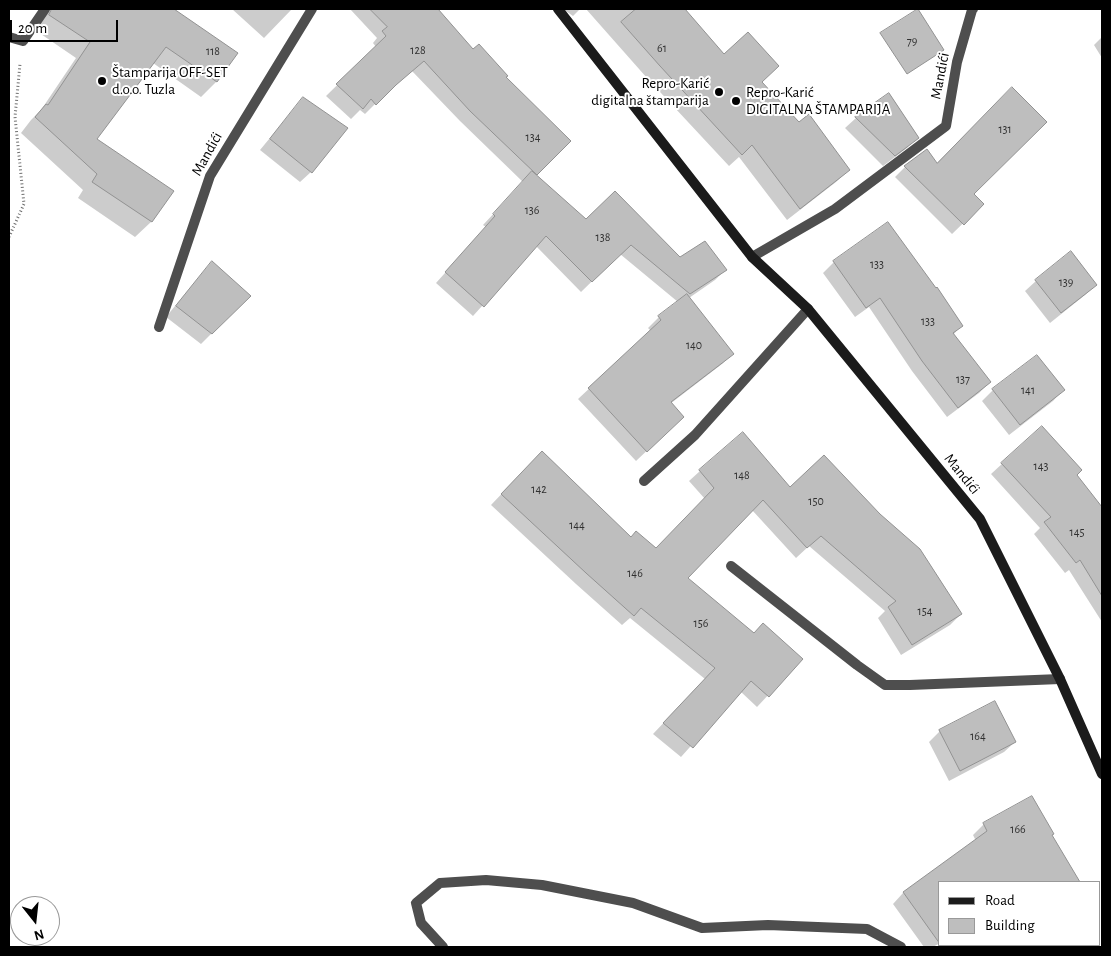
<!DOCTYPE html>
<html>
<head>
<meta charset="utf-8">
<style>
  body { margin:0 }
  #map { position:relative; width:1111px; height:956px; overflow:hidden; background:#fff; font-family:"Alegreya Sans",sans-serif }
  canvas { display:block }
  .frame { position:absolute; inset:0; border:10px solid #000; pointer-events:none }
  .legend { position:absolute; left:938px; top:881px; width:162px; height:65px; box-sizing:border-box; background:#fff; border:1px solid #999; margin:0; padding:6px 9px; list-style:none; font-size:15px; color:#000 }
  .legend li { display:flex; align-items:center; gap:10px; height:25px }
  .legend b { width:25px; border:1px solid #999 }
  .north { position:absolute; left:10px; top:896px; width:50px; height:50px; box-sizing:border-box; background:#fff; border:1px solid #999; border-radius:50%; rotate:164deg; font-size:14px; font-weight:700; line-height:20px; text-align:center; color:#000 }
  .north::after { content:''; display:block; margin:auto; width:18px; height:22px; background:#000; clip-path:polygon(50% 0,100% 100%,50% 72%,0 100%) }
  .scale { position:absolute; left:10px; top:20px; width:108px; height:22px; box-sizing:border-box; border:2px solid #000; border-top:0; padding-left:6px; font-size:15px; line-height:18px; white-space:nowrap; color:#000; -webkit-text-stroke:4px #fff; paint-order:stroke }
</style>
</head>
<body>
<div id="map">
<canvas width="1111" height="956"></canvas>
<div class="frame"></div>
<ul class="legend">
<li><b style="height:6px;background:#1b1b1b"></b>Road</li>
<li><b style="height:14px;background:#bebebe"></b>Building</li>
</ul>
<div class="north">N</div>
<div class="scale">20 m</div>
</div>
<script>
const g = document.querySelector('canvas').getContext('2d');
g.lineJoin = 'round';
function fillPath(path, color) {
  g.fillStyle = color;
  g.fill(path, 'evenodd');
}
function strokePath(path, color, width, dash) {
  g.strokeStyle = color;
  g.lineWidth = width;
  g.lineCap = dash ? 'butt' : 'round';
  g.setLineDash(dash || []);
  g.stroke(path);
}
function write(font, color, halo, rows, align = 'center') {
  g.font = font + ' "Alegreya Sans",sans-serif';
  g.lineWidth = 4;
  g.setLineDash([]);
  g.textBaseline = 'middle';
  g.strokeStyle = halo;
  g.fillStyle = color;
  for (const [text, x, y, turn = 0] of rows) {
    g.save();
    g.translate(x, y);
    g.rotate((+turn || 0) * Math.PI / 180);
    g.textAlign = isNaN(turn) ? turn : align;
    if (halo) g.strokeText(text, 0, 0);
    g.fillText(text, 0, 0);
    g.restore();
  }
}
const shadow = new Path2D(`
  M40 9H172L236 53 216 82 201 97 153 63 95 139 172 191 151 222 135 237 78 198 83 190 21 133 31 120 41 110 76 58 35 30Z
  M232 9H292L264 38Z
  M350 9H436L473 51 505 77 569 141 535 176 586 221 680 259 725 270 715 280 689 298 732 354 722 364 670 404 672 427 636 461 578 399 651 331 648 328 659 317 678 302 620 254 581 292 536 246 473 316 436 283 486 227 483 225 523 182 460 121 412 71 384 95 365 114 360 110 351 119 326 96 376 47 373 43 377 38Z
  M563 9H580L573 16Z
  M586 9H683L724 56 761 83 798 124 849 170 836 182 787 220 739 157 729 166 647 78Z
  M1102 37V58L1094 45Z
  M303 99 311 172 300 182 260 150 293 110Z
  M856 118 917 137 907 148 883 166 845 128Z
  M937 165 972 194 983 204 952 234 895 177 905 167Z
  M888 223 961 326 953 335 990 382 979 393 947 417 912 371 869 307 855 317 823 273 834 262Z
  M212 262 249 296 201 344 166 317 202 273Z
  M1036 281 1095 285 1085 295 1050 323 1025 291Z
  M1036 357 1063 390 1053 401 1009 435 982 401 993 390Z
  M1041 428 1075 475 1102 509V622L1069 570 1065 573 1034 534 1040 528 991 474Z
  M531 463 631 538 656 550 705 499 689 481 700 471 790 489 961 614 950 625 901 655 878 618 885 611 809 546 796 558 752 510 686 578 754 634 802 659 757 707 740 691 681 757 653 734 705 679 630 618 622 625 576 584 491 505Z
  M940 731 1015 742 1004 752 949 781 929 742Z
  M1032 797 1050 836 1078 882H1016L1006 864 974 882H940V943L933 947H924L893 904 903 893 976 841 973 835 984 824Z`);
const building = new Path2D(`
  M52 9H174L238 53 217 82 166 47 97 139 174 191 152 222 92 182 97 174 35 117 46 104 48 105 90 42 49 15Z
  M370 9H438L473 49 479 44 508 76 506 77 571 141 537 175 470 111 424 61 396 85 376 105 371 99 363 109 336 84 386 36 382 31 387 27Z
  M636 9H685L724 54 748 32 779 66 762 82 799 122 809 114 850 170 800 209 752 145 742 155 660 66 621 22Z
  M918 9 944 50 907 74 880 33Z
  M1012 87 1047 122 974 194 984 204 964 225 904 166 927 149 937 163Z
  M889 93 919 138 895 156 855 117Z
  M303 97 348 128 312 173 270 139Z
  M532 171 586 219 615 191 680 257 705 241 727 270 690 294 631 245 592 282 546 236 484 307 445 272 495 216 493 214Z
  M888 222 936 288 937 287 963 326 953 333 991 382 958 408 922 361 880 298 866 308 833 261Z
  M1071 251 1097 285 1061 313 1035 280Z
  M212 261 251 296 212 334 176 306Z
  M687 294 734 354 671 402 684 417 647 452 588 388 661 320 658 316Z
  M1037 355 1065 390 1020 425 992 389Z
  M1042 426 1082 470 1077 475 1102 507V596L1080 560 1076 563 1044 522 1051 517 1001 463Z
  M743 432 790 487 824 455 880 514 920 549 962 614 912 645 888 607 896 601 821 536 807 548 763 500 688 578 754 633 763 623 803 659 769 697 751 681 693 748 663 723 715 668 641 608 634 616 586 573 501 494 542 451 631 537 636 531 656 548 714 488 699 470Z
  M995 701 1016 742 960 771 939 730Z
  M1032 796 1054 834 1052 835 1080 882H940V944L903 892 987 831 983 823Z`);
const path = new Path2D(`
  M9 237 24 204 15 117 20 64`);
const street = new Path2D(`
  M9 37 23 41 45 9
  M752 257 835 209 946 126 957 62 972 10 973 9
  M159 327 210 176 312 9
  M644 481 695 435 808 309
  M731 566 857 665 885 685H910L1060 679
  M443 947 421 923 416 903 440 883 486 880 542 885 633 903 702 928 768 925 867 929 901 947`);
const secondary = new Path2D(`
  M558 9 752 257 808 309 980 519 1060 679 1102 774`);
const markers = [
  [102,81,5,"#000"],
  [719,92,5,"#000"],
  [736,101,5,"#000"]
];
const numberNames = [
  ["79",912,41],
  ["61",662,48],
  ["128",418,50],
  ["118",213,51],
  ["131",1005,129],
  ["134",533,137],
  ["136",532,210],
  ["138",603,237],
  ["133",877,264],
  ["139",1066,282],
  ["133",928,321],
  ["140",694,345],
  ["137",963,379],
  ["141",1028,390],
  ["143",1041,466],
  ["148",742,475],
  ["142",539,489],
  ["150",816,501],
  ["144",577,525],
  ["145",1077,532],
  ["146",635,573],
  ["154",925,611],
  ["156",701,623],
  ["164",978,736],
  ["166",1018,829]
];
const poiNames = [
  ["Štamparija OFF-SET",112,72],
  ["d.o.o. Tuzla",112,89],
  ["Repro-Karić",709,83,"right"],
  ["digitalna štamparija",709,100,"right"],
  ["Repro-Karić",746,92],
  ["DIGITALNA ŠTAMPARIJA",746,109]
];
const streetNames = [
  ["Mandići",940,76,-79],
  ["Mandići",207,154,-61],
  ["Mandići",962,474,51]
];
fillPath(shadow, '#0003');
fillPath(building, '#bebebe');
strokePath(building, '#929292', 1);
strokePath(path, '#707070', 3, [1, 2.5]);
strokePath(street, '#4e4e4e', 10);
strokePath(secondary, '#1b1b1b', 10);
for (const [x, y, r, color] of markers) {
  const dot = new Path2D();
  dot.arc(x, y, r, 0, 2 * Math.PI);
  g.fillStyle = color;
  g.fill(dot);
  strokePath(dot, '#fff', 2);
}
write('12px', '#303030', null, numberNames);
write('15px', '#000', '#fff', poiNames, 'left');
write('15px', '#000', '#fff', streetNames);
</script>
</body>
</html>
